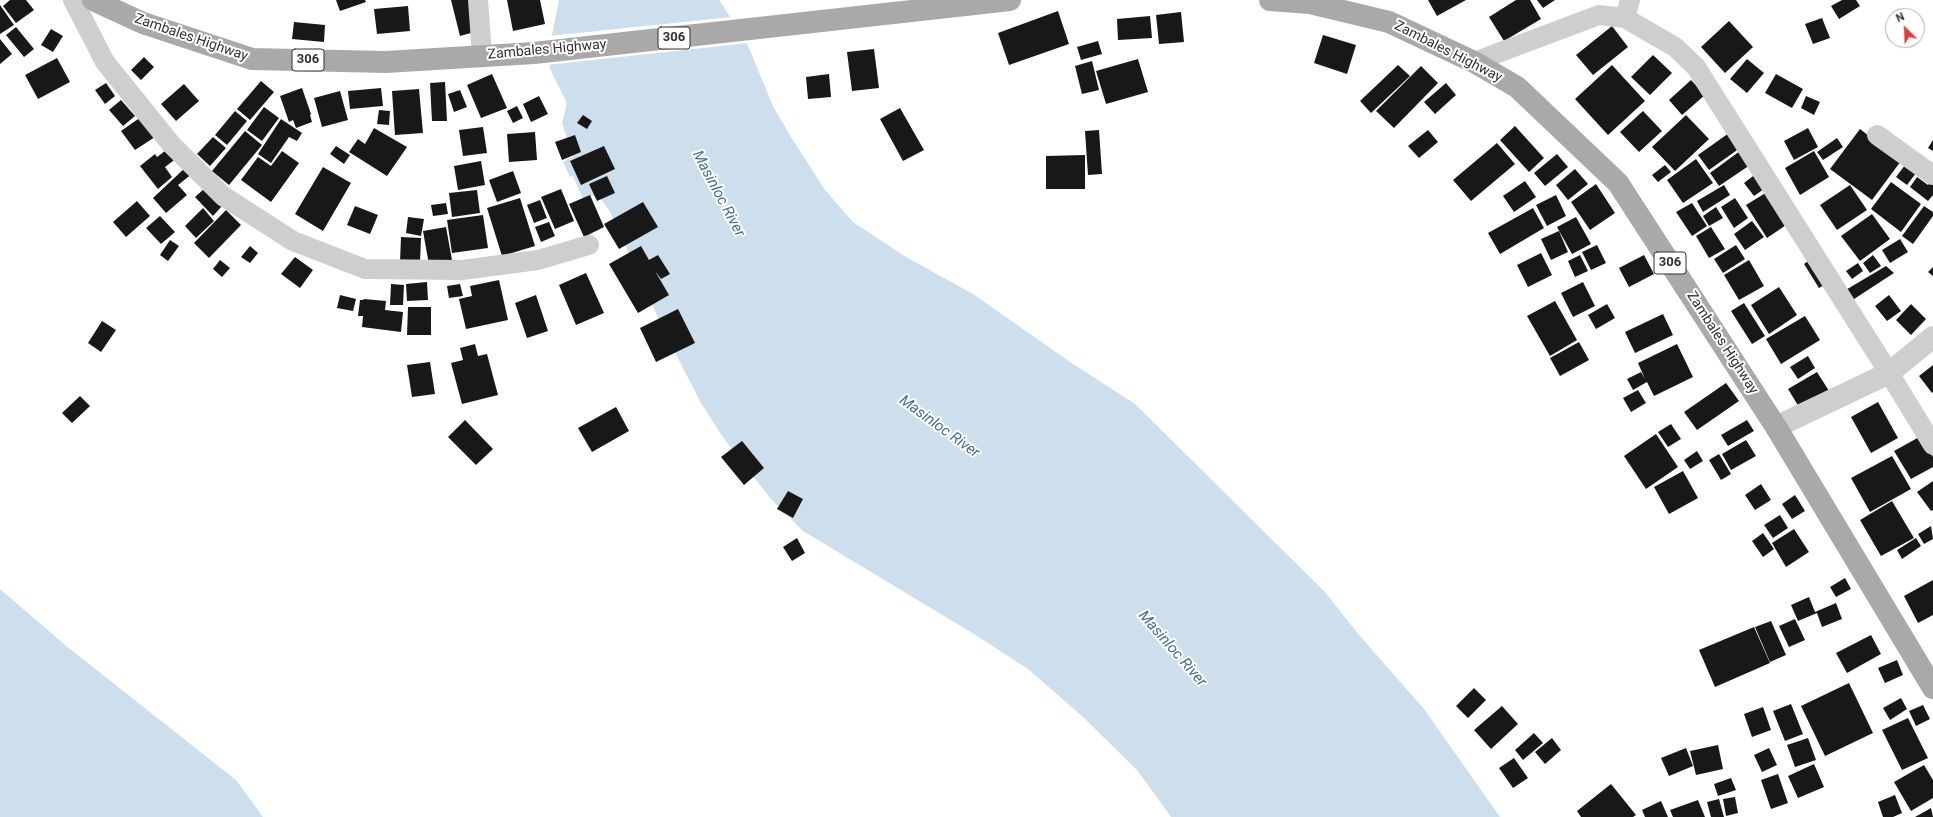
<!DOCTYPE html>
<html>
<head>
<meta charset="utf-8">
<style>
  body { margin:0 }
  #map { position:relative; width:1933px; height:817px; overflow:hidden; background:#fff; font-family:Roboto,sans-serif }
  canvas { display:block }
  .north { position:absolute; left:1885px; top:8px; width:40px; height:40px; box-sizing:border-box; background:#fff; border:1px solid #adadad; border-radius:50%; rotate:336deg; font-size:11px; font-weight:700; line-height:16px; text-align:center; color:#313131 }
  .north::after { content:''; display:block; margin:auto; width:14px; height:18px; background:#e13a3f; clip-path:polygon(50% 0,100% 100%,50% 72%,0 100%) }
</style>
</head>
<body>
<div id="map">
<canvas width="1933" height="817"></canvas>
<div class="north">N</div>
</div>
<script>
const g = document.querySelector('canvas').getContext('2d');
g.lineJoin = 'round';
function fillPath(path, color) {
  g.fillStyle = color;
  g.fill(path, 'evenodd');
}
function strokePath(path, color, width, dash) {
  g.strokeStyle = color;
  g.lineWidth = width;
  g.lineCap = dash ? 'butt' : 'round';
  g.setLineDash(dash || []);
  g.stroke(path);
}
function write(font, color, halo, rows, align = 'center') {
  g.font = font + ' Roboto,sans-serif';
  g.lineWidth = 4;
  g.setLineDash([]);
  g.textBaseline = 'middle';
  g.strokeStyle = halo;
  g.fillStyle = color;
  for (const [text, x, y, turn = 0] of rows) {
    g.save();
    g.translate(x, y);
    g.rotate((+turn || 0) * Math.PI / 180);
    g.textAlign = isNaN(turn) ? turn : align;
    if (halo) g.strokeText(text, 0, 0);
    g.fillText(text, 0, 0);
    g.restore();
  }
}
const water = new Path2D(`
  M559 0H719L746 41 773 106 791 137 825 190 853 222 906 257 973 294 1070 362 1135 404 1325 592 1359 635 1424 709 1500 817H1171L1137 770 1082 716 1028 669 974 634 803 531 770 498 722 436 701 403 668 339 610 212 599 196 596 195 583 199 573 176 570 177 563 162 573 157 562 123 566 107V101L550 69 548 55Z
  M0 589 65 645 236 780 263 817H0Z`);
const pier = new Path2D(`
  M732 17 749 43 547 65 546 55 549 36Z`);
const building = new Path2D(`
  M10 0H26L34 10 16 23 3 6Z
  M336 0H365L366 2 340 11Z
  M451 0H470L478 31 460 36Z
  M507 0H540L545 24 513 31Z
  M1428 0H1466L1437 16Z
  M1516 0H1530L1541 19 1504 41 1489 17Z
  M1537 0H1555L1543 8Z
  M1842 0H1856L1860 6 1839 19 1831 6Z
  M0 5 14 25 0 34Z
  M408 6 410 31 377 34 374 9Z
  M1058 11 1069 44 1009 65 998 33Z
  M1181 12 1184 42 1159 44 1156 15Z
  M1150 16 1152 38 1118 40 1117 19Z
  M1822 18 1830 38 1813 44 1805 24Z
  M1729 21 1753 47 1725 73 1701 47Z
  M294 22 325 25 324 42 292 39Z
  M1612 26 1628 47 1593 75 1576 55Z
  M16 27 34 49 24 57 6 35Z
  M51 29 63 36 53 52 41 45Z
  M1323 35 1356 45 1347 74 1314 63Z
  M0 39 12 54 0 64Z
  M1098 41 1102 54 1081 60 1077 47Z
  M874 49 879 88 852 91 847 52Z
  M1653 55 1672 73 1650 95 1631 77Z
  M144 57 154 67 141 80 131 70Z
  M57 58 70 82 38 99 25 75Z
  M1138 59 1148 92 1106 104 1096 71Z
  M1747 59 1764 73 1747 93 1730 79Z
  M1092 61 1099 90 1082 94 1075 66Z
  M1398 65 1410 76 1371 113 1360 101Z
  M1612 65 1645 101 1608 135 1575 99Z
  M1421 66 1438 83 1394 128 1376 111Z
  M492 74 507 108 481 118 467 85Z
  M829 74 831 97 808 99 806 77Z
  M1776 74 1803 89 1792 108 1765 93Z
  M1691 80 1705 95 1682 115 1669 100Z
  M261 81 274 92 250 120 237 109Z
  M445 82 447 121H432L430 83Z
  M106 83 115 96 105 104 95 90Z
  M1446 83 1456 95 1435 114 1424 102Z
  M184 84 199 101 176 121 161 104Z
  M302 88 311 114 310 115 312 122 296 128 293 120 289 122 280 96Z
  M381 88 383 106 350 109 348 91Z
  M419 89 423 133 395 135 392 91Z
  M460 90 467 107 454 112 448 94Z
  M340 91 348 120 322 127 314 98Z
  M539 96 548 114 531 122 523 104Z
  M1806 96 1820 102 1814 115 1801 108Z
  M121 100 135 116 123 126 109 110Z
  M517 106 523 118 513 123 507 111Z
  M264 107 279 118 262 141 247 130Z
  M900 108 924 150 903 161 880 119Z
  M379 110 390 111 389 125 377 124Z
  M235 111 247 121 227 145 215 135Z
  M1643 111 1662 131 1639 152 1620 132Z
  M583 115 592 121 587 129 577 123Z
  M1686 115 1709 139 1675 171 1652 147Z
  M141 117 155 137 135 150 121 131Z
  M281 119 302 133 297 141 289 137 271 163 258 154Z
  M1515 126 1544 158 1529 172 1500 140Z
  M483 127 487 153 463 156 459 130Z
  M374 128 407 147 387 176 349 152 358 139 365 144Z
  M1808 128 1818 147 1794 160 1784 141Z
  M1860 129 1901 161 1872 200 1830 169Z
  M1099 130 1102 174 1088 175 1085 131Z
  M1428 130 1438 142 1419 158 1408 146Z
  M245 131 262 145 229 185 212 171Z
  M535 132 537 160 509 162 507 134Z
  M1729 133 1740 148 1709 170 1698 155Z
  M575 135 581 152 562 160 555 142Z
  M213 137 226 148 210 166 197 154Z
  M1837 138 1843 147 1823 160 1817 152Z
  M1933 140V151L1928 148Z
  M1497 143 1515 164 1471 201 1453 180Z
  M336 146 350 155 344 164 330 154Z
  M604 146 615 169 581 185 570 161Z
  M169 148 177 158 165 167 172 177 158 189 140 166 155 154 157 157Z
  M282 151 299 163 271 202 241 180 258 157 271 166Z
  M1740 151 1750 165 1719 186 1710 173Z
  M1814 151 1829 177 1800 195 1785 168Z
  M1557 154 1568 167 1545 186 1534 173Z
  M1085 155V189H1046V156Z
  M1696 159 1713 183 1683 203 1667 180Z
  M481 161 485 185 458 190 454 166Z
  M1908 161 1919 169 1907 185 1896 177Z
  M1665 165 1671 172 1658 182 1652 175Z
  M187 166 193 173 178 185 187 195 166 213 153 198Z
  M323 167 351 183 323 231 295 214Z
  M1575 169 1588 184 1568 200 1556 185Z
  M513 171 521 193 497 202 489 180Z
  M1757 173 1767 187 1754 196 1744 183Z
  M607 176 615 193 597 201 589 184Z
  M1917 177 1928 185 1933 179V195L1928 201 1910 187Z
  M1525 181 1536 197 1514 212 1503 196Z
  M1891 182 1921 204 1901 232 1871 209Z
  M1596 184 1615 213 1590 230 1571 202Z
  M1724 185 1730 195 1703 212 1697 201Z
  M1850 185 1867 210 1837 230 1820 205Z
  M205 188 222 206 213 216 195 197Z
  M561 189 574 221 555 229 541 197Z
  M1772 189 1792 221 1767 238 1746 205Z
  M477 190 480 213 452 217 449 193Z
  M590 195 604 227 584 237 569 204Z
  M1556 195 1566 216 1547 226 1536 205Z
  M520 198 535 246 502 256 487 208Z
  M1735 198 1748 218 1734 228 1721 207Z
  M540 200 547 218 534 223 527 205Z
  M137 201 150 216 126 237 113 222Z
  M643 202 658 227 619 249 604 224Z
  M446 203 448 214 433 216 431 205Z
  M1692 203 1707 226 1692 236 1676 212Z
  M355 206 378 215 370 234 347 225Z
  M1924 206 1933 212V216L1913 244 1902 236Z
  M1716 207 1723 218 1709 226 1703 216Z
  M203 208 214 221 196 238 185 226Z
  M1533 208 1544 228 1500 254 1488 233Z
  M226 210 241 225 209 258 194 243Z
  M1872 214 1890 239 1860 261 1841 236Z
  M483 215 488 248 452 253 447 220Z
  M160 216 175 232 161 244 146 228Z
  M408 217 424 219 421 236 406 233Z
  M1576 217 1591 244 1572 254 1557 227Z
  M1752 221 1764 237 1745 250 1734 234Z
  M549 222 555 236 541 242 535 227Z
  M446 227 452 260 429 265 423 231Z
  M1711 227 1725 249 1709 258 1696 236Z
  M1559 231 1568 252 1551 260 1541 239Z
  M401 237 421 238 420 262H400Z
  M1900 239 1908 252 1890 263 1882 250Z
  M170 240 179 246 168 261 160 255Z
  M1597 245 1606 263 1591 270 1582 252Z
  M1736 245 1745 259 1723 273 1714 259Z
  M250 246 258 253 250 263 241 257Z
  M641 246 649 260 658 255 670 274 661 279 655 271 669 295 638 313 609 264Z
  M1541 253 1552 275 1528 287 1517 265Z
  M1580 255 1588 271 1575 277 1568 261Z
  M1644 255 1654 274 1629 287 1619 268Z
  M1873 255 1881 266 1870 273 1863 263Z
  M295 257 313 270 300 288 281 274Z
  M1814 257 1830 282 1819 288 1804 264Z
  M220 260 230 268 222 277 213 269Z
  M1749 260 1764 286 1739 300 1724 275Z
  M1858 263 1863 271 1852 279 1846 271Z
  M1886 266 1894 273 1851 301 1844 291Z
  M1933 267V276L1928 272Z
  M586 273 604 313 576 325 559 285Z
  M499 280 508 320 466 329 459 299 472 296 470 286Z
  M427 282 428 300 407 301 406 284Z
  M1583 282 1595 306 1573 317 1561 293Z
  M391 284 404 285 403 305H390Z
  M460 284 463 296 449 298 447 286Z
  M1779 287 1797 315 1769 334 1751 305Z
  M340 295 356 299 353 311 337 308Z
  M536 295 548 331 527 338 515 303Z
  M1889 295 1901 311 1887 321 1875 306Z
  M364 299 386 301 385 310 403 312 401 332 362 327 363 316H358L360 300H363Z
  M1555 301 1577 340 1550 356 1527 316Z
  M1744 303 1765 336 1752 344 1731 311Z
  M1607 304 1615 318 1596 329 1588 315Z
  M1911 304 1926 319 1911 335 1896 320Z
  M408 307H431V335H407Z
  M678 309 695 343 656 362 640 328Z
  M1663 314 1673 335 1635 353 1625 332Z
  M1805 316 1820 340 1781 364 1766 339Z
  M102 321 116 330 101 352 88 343Z
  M1579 342 1589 360 1560 376 1550 358Z
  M475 344 478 356 487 354 498 395 462 404 451 363 463 360 460 348Z
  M1677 344 1693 377 1654 396 1647 382 1633 390 1627 379 1641 372 1645 379 1638 363Z
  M1808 356 1815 368 1798 379 1790 367Z
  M430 362 435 394 412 397 407 365Z
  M1933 365V392L1932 393 1919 376Z
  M1817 372 1831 394 1802 412 1788 389Z
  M1726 383 1739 401 1697 430 1684 412Z
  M1638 390 1646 403 1631 412 1623 398Z
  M80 396 90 406 72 423 62 413Z
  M1878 402 1898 438 1871 453 1851 417Z
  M616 407 629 431 592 452 578 428Z
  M465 420 493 449 476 465 448 437Z
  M1747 420 1754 431 1728 446 1721 435Z
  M1671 424 1681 439 1668 447 1658 432Z
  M1656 434 1678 467 1646 489 1624 456Z
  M1921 436 1933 457V467L1911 479 1894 451Z
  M1746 440 1756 456 1731 470 1722 454Z
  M742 441 764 468 744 485 721 457Z
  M1697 451 1703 461 1690 469 1684 460Z
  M1719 454 1731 474 1721 480 1709 460Z
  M1892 456 1911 489 1870 512 1851 478Z
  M1683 471 1698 498 1669 514 1654 487Z
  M1933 481V510L1931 511 1917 492Z
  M1761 484 1771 500 1755 510 1745 495Z
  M788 491 803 499 793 518 777 509Z
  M1795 495 1805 511 1792 519 1782 504Z
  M1892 501 1914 538 1881 556 1860 520Z
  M1780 515 1788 528 1773 538 1764 525Z
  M1931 526 1933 539 1924 544 1918 534Z
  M1794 529 1809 552 1786 567 1772 543Z
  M1763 533 1774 549 1763 557 1752 541Z
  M797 538 805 553 792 561 783 547Z
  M1916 538 1921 546 1902 559 1897 550Z
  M1845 578 1851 589 1836 597 1830 587Z
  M1933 580V615L1918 623 1904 596Z
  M1809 597 1815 612 1836 603 1842 619 1822 627 1817 613 1798 621 1791 605Z
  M1795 619 1805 640 1789 647 1779 626Z
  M1771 621 1786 655 1770 662 1755 627Z
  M1754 627 1770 663 1715 687 1699 650Z
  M1871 635 1881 654 1847 673 1836 653Z
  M1897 660 1903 675 1885 683 1878 668Z
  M1849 683 1873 733 1825 756 1801 706Z
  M1474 688 1486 700 1468 718 1456 706Z
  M1901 698 1907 709 1890 720 1883 708Z
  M1791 704 1803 734 1785 741 1773 711Z
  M1923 705 1930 719 1916 726 1909 711Z
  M1502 706 1518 724 1491 749 1474 730Z
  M1763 707 1771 730 1752 737 1744 714Z
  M1908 718 1928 758 1902 770 1882 730Z
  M1534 733 1543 743 1523 760 1515 750Z
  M1552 738 1561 750 1545 764 1535 752Z
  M1808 738 1816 760 1795 767 1787 745Z
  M1718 745 1723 769 1696 775 1690 751Z
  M1686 748 1693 766 1669 776 1661 758Z
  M1769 748 1777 765 1762 772 1754 755Z
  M1514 758 1528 778 1513 788 1499 768Z
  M1814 764 1824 787 1798 798 1788 776Z
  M1924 765 1933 780V798L1911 811 1894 782Z
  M1778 774 1788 803 1771 809 1761 780Z
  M1731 778 1736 790 1718 796 1714 784Z
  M1611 784 1636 815 1633 817H1581L1577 811Z
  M1895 795 1902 813 1893 817H1883L1878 802Z
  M1735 797 1738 813 1726 816 1723 799Z
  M1719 799 1724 817H1711L1707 802Z
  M1698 800 1705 817H1673L1670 810Z
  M1661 801 1668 817H1645L1642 810Z
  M1931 808 1933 817H1915Z`);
const minor = new Path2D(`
  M73 0 105 62 171 144 223 196 293 241 365 269 462 270 538 260 589 245
  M478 0 482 56
  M1625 18 1630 0
  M1474 62 1599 15 1625 18 1675 47 1696 67 1889 373 1933 445
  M1877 135 1933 175`);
const tertiary = new Path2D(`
  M1776 427 1889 373 1933 337`);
const primary = new Path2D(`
  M93 0 143 23 252 59 386 62 534 53 1010 0
  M1270 0 1310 3 1389 22 1474 62 1517 87 1618 183 1776 427 1933 688`);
const shields = [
  [674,38,32],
  [308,60,32],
  [1670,263,32]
];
const shieldNames = [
  ["306",674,38],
  ["306",308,60],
  ["306",1670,263]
];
const streetNames = [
  ["Zambales Highway",191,38,19],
  ["Zambales Highway",547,50,-5],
  ["Zambales Highway",1448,52,27],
  ["Zambales Highway",1722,343,57]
];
const waterNames = [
  ["Masinloc River",718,194,62],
  ["Masinloc River",939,427,36],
  ["Masinloc River",1172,649,49]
];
fillPath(water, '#cddfec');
fillPath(pier, '#fff');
fillPath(building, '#181818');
strokePath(minor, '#cecece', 20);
strokePath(tertiary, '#cecece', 22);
strokePath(primary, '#a9a9a9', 22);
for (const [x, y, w] of shields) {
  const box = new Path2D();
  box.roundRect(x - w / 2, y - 11, w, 22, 3);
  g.fillStyle = '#fff';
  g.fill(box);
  strokePath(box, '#313131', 1);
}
write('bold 13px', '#313131', null, shieldNames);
write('14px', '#313131', '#fff', streetNames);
write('italic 15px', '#406f93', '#fff', waterNames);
</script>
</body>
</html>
